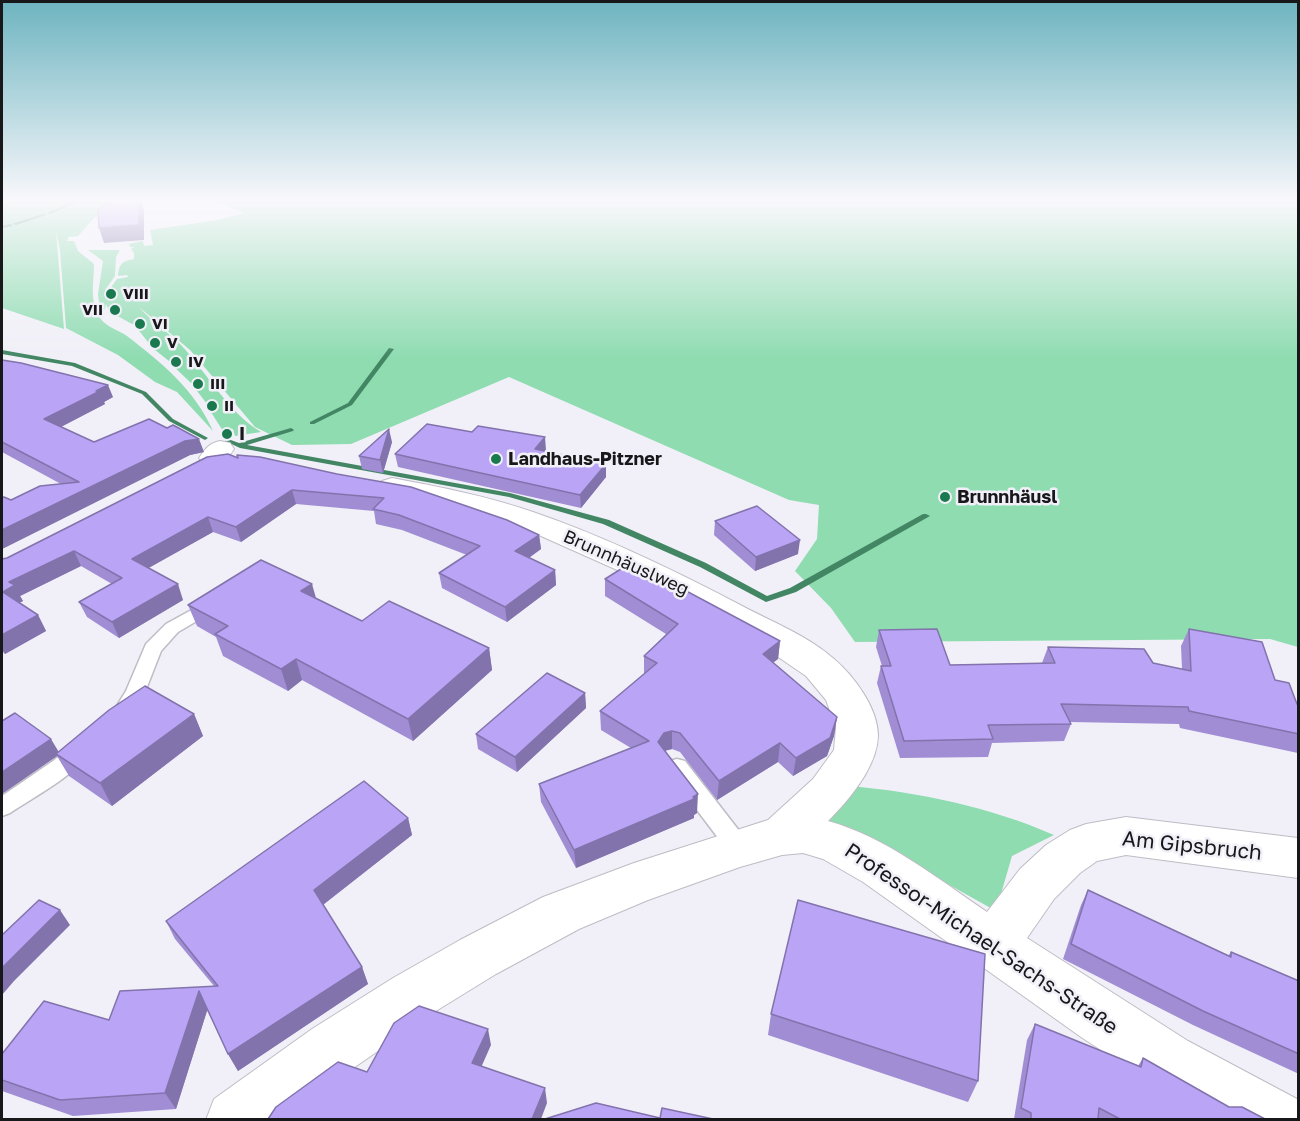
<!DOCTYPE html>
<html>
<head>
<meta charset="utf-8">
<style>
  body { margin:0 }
  #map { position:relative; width:1300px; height:1121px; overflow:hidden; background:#f1f0f8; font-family:"Golos Text",sans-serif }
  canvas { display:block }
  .frame { position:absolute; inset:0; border:3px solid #18181a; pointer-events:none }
</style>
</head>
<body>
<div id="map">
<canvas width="1300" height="1121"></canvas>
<div class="frame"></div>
</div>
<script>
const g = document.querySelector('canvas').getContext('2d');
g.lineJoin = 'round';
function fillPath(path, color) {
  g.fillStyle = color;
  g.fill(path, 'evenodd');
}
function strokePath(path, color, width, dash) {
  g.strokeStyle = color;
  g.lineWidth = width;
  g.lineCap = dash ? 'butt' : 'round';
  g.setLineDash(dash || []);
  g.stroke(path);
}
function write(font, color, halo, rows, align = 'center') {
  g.font = font + ' "Golos Text",sans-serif';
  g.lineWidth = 5;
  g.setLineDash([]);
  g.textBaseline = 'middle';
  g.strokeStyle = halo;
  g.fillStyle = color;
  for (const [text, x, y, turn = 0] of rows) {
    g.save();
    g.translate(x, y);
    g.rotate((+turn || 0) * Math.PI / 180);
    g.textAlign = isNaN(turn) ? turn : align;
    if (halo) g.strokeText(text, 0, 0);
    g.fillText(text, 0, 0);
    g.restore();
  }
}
const green = new Path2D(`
  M2 201H131L94 218 78 236 69 237 67 241H74L78 251 94 264C94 283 89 300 100 318 105 326 120 331 127 336 162 363 195 390 213 431L177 392 155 382 118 355 66 328 60 250 56 231 64 329 2 308Z
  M215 201H1298V647L1270 639 855 642 831 608 795 571 817 539 819 505 789 500 509 377 351 444 292 445 255 427 190 350 139 307C151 321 168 332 181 345 207 373 228 412 261 432L235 436 233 429 223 431 209 409 219 407 217 402 207 404 194 387 204 385 203 380 191 383 172 365 181 363 180 359 169 361 150 346 160 344 159 341 148 342 136 327 145 325 144 322 132 324 112 313 120 311V308L109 310 106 304 105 309 100 311 98 294 103 261 88 250H120L116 257 115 276 105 290 107 297 116 295 115 292 107 293 117 279 128 277 127 275 118 276C119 264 122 261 134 259V253L131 249 135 247H130L129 244 143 241 144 246 153 245 150 230 218 220 244 213Z
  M849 786C919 792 990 807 1054 835L1012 856 996 911 858 834 821 822Z`);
const stream = new Path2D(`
  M75 201H80L50 214 47 213Z
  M43 214 46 215 16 225 12 224Z
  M10 224 12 225V226L2 228V226Z
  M389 348 394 349 352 405 314 424H310V422L348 403Z
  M2 350 75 363 146 392 173 419 208 438 205 440 203 439 169 421 142 394 72 366 2 354Z
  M291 428 294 430 293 431 247 445 510 493 609 520 706 563 767 596 790 588 923 514H926L930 516 796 592 766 602 700 567 603 524 509 497 240 448 225 441 228 439 239 443Z`);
const lane = new Path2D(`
  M206 602 212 604 215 608 212 612 178 632 161 651 145 692 130 717 123 719 116 717 113 712 126 691 146 644 166 624Z
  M80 743 87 745 90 751C78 774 32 798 10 813L2 816V796L53 761 73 745Z
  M677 759 685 761 747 841 751 848 747 855 739 858 731 855 669 773 666 767 669 761Z`);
const street = new Path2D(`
  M220 441 230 443 234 449C225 462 220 468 203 464L199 458C205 449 209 443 220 441Z
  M392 478C440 487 487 496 533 512 606 537 676 571 744 607 775 623 808 636 834 659 854 676 878 708 878 736 877 767 849 800 828 821 886 837 938 879 987 912L1020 869 1046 845 1070 830 1086 824 1126 817 1298 838V878L1126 855 1097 861 1080 873 1054 899 1027 938 1188 1041 1297 1099 1298 1120H1217L1148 1081 1081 1037 863 882 823 859 803 853 782 855 740 867 648 900 579 929 496 974 431 1014 352 1069 285 1120H206L214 1099 312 1029 393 978 460 940 543 897 634 863 768 820 813 779 834 750 836 728 826 700 806 676 765 648 633 577 541 536 467 511 382 493 377 487 382 481Z`);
const wall = new Path2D(`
  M2 360 113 397 104 402 105 404 61 427 94 442 204 452 190 455 2 549V498L11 500 61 484 2 452Z
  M392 442 383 473 362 469 359 456Z
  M546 450 545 451 606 477 581 508 398 467 395 454Z
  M238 458 539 535 541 549 529 558 555 570 556 585 507 622 442 588 439 573 467 555 402 530 376 524 374 511 296 504 241 542 213 532 148 568 183 600 119 638 87 617 79 602 112 584 81 566 20 596 23 601 19 603 38 615 46 631 5 654 2 651V559L7 558Z
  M715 521 798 554 755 571 714 535Z
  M605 579 780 641 778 659 773 662 837 717 834 736 827 756 793 776 778 762 717 800 680 752 672 749 665 751 697 813 694 815V818L576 868 541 802 539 784 631 748 601 730 600 711 644 674V656L666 634 605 596Z
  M316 598 362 621 489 648 492 670 413 741 302 680 288 691 223 656 216 637 197 626 188 605Z
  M1189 629 1275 680 1297 704 1299 705V754L1298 753 1180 728 1179 724 1070 722 1071 724 1064 741 992 743 988 757 900 758 877 683 881 666H882L876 647 879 630 950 665 1042 663 1048 647 1153 663 1182 669 1181 646Z
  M585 693 586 708 517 772 478 749 476 734Z
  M194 714 203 736 112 806 69 776 57 756 2 794 59 752Z
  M408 818 412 835 323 905 362 967 368 984 238 1071 228 1054 207 1010 176 1109 73 1116 2 1091V1054L214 986 175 939 166 921Z
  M1088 890 1228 956 1231 952 1299 981V1074L1193 1025 1063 959 1081 905Z
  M771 1014 978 1081 968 1102 768 1035Z
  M1035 1024 1138 1066 1143 1058 1229 1107 1265 1119H1014L1027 1040Z`);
const shadedWall = new Path2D(`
  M139 201H141L144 210V240L104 243 99 228Z
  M108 385 113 397 104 402 105 404 49 433 44 419Z
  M389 429 392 442 383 473 380 460Z
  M545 437 546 450 536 462 535 449Z
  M199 439 204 452 190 455 2 549V530L185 441Z
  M606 464V477L581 508 580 495Z
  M292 490 296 504 241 542 236 527Z
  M208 517 213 532 138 574 132 559Z
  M539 535 541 549 517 566 515 551Z
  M800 540 798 554 755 571 756 557Z
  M74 551 81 566 20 596 23 601 11 607 3 592 9 582Z
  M555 570 556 585 507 622 505 607Z
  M178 584 183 600 119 638 112 622Z
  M312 584 318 605 301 591Z
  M38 615 46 631 5 654 2 648V635Z
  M780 641 778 659 761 672 763 654Z
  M489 648 492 670 413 741 408 719Z
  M296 659 302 680 288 691 281 669Z
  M585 693 586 708 517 772 515 757Z
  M194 714 203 736 112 806 100 783Z
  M837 717 834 736 827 756 793 776 796 758Z
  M672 731V749L663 751 658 742 664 733Z
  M51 739 60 754H56L57 756 2 794V772Z
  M780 743 778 762 717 800 719 781Z
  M698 794 697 813 694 815V818L576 868 574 850Z
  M408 818 412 835 320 907 314 890Z
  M60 910 70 925 14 981 2 995V968Z
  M362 967 368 984 238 1071 228 1054Z
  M199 991 208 1008 176 1109 165 1093Z
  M488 1029 491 1045 476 1079 472 1063Z
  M545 1088 547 1103 541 1119H532Z`);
const building = new Path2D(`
  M112 201H139V225L99 228 98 209Z
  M2 360 21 363 108 385 96 391H100L44 419 94 442 149 419 167 428 173 425 199 439 185 441 2 530V498L4 497 11 500 40 486 79 482 2 442Z
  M427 424 472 432 478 426 545 437 535 449 606 464 580 495 395 454Z
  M389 429 380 460 359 456Z
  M228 454 238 458 237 455 260 457 337 474 411 487 507 520 539 535 515 551 555 570 505 607 439 573 480 546 399 515 373 509 384 498 292 490 236 527 208 517 132 559 178 584 112 622 79 602 122 578 74 551 9 582 15 585 3 592 38 615 2 635V559L7 558 207 457Z
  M757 506 800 540 756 557 715 521Z
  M261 560 312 584 301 591 362 621 389 601 489 648 408 719 296 659 281 669 215 634 228 626 188 605Z
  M632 562 780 641 763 654 837 717 830 738 796 758 780 743 719 781 680 733 672 731 664 733 658 742 698 794 693 797 694 799 574 850 539 784 649 741 600 711 657 663 644 656 678 624 605 579Z
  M937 629 950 665 1055 663 1048 647 1144 649 1153 663 1191 671 1189 629 1262 642 1275 680 1289 683 1297 704 1299 705V734L1189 711 1188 707 1061 704 1071 724 988 725 993 739 904 741 881 666H891L879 630Z
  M547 673 585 693 515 757 476 734Z
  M145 686 194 714 100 783 56 754 109 710Z
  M15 713 51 739 2 772V721Z
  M364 781 408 818 314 890 362 967 228 1054 199 991 165 1093 60 1100 2 1080V1054L44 1001 109 1020 120 991 218 986 166 921Z
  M1088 890 1231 957V952L1299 981V1054L1203 1011 1071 944Z
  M39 900 60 910 2 968V935Z
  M798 900 985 954 978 1081 771 1014Z
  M419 1006 488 1029 472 1063 545 1088 532 1119H268L276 1107 338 1062 367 1072 394 1023Z
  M1035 1024 1141 1067 1143 1058 1229 1107H1242L1265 1119H1120L1099 1108 1098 1119H1031V1113L1021 1108Z
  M596 1103 660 1118 662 1108 713 1119H545Z`);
const markers = [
  [111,294,6,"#1a794f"],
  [115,310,6,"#1a794f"],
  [140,324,6,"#1a794f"],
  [155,343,6,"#1a794f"],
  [176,362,6,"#1a794f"],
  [198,384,6,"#1a794f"],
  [212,406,6,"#1a794f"],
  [227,434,6,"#1a794f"],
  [496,459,6,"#1a794f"],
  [945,497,6,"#1a794f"]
];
const farPoinames = [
  ["VIII",123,294],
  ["VII",103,310,"right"],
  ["VI",152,324],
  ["V",167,343],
  ["IV",188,362],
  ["III",210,384],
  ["II",224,406]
];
const poiNames = [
  ["I",239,434],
  ["Landhaus-Pitzner",508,459],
  ["Brunnhäusl",957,497]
];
const streetNames = [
  ["Brunnhäuslweg",626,563,24]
];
const nearStreetnames = [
  ["Am Gipsbruch",1192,846,6],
  ["Professor-Michael-Sachs-Straße",981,939,34]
];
fillPath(green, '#8fdcb1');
fillPath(stream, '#428664');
strokePath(lane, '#bebcc4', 3);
strokePath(street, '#bebcc4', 2);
fillPath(lane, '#fff');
fillPath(street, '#fff');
fillPath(wall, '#a08dd4');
fillPath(shadedWall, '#8273ac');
fillPath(building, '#baa4f6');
strokePath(building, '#8273ac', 1.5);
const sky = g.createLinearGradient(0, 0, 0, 358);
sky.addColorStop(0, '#6db4c0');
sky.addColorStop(0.56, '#f9f8fc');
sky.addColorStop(1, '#f9f8fc00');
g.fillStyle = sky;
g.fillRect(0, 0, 1300, 358);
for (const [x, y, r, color] of markers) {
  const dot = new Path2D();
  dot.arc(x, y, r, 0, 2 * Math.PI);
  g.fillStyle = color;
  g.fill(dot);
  strokePath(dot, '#f1f0f8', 2);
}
write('bold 15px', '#18181a', '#f1f0f8', farPoinames, 'left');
write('bold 18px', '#18181a', '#f1f0f8', poiNames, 'left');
write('18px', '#18181a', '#f1f0f8', streetNames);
write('21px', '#18181a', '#f1f0f8', nearStreetnames);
</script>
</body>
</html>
